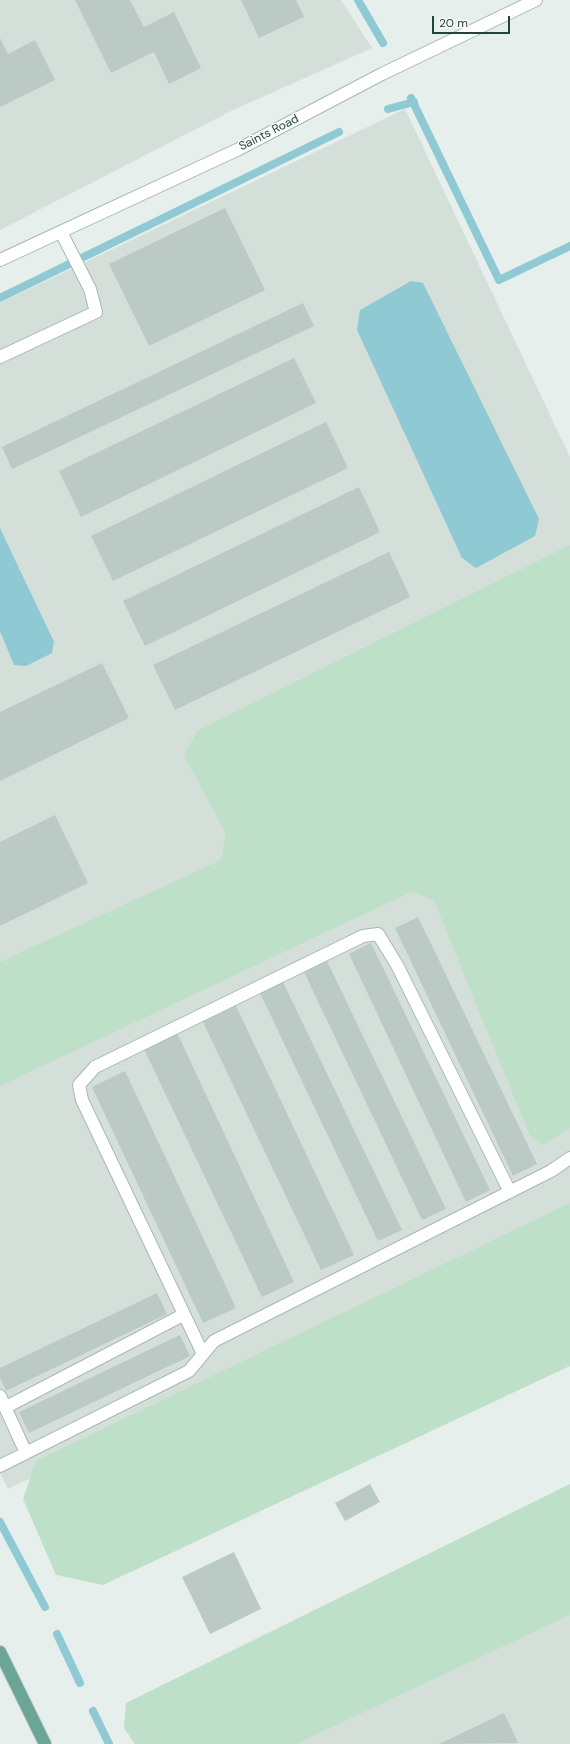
<!DOCTYPE html>
<html>
<head>
<meta charset="utf-8">
<style>
  body { margin:0 }
  #map { position:relative; width:570px; height:1744px; overflow:hidden; background:#e6efeb; font-family:"DM Sans",sans-serif }
  canvas { display:block }
  .scale { position:absolute; left:432px; top:16px; width:78px; height:18px; box-sizing:border-box; border:2px solid #24423a; border-top:0; padding-left:5px; font-size:12px; line-height:14px; white-space:nowrap; color:#24423a; -webkit-text-stroke:3px #f7fbf9; paint-order:stroke }
</style>
</head>
<body>
<div id="map">
<canvas width="570" height="1744"></canvas>
<div class="scale">20 m</div>
</div>
<script>
const g = document.querySelector('canvas').getContext('2d');
g.lineJoin = 'round';
function fillPath(path, color) {
  g.fillStyle = color;
  g.fill(path, 'evenodd');
}
function strokePath(path, color, width, dash) {
  g.strokeStyle = color;
  g.lineWidth = width;
  g.lineCap = dash ? 'butt' : 'round';
  g.setLineDash(dash || []);
  g.stroke(path);
}
function write(font, color, halo, rows, align = 'center') {
  g.font = font + ' "DM Sans",sans-serif';
  g.lineWidth = 3;
  g.setLineDash([]);
  g.textBaseline = 'middle';
  g.strokeStyle = halo;
  g.fillStyle = color;
  for (const [text, x, y, turn = 0] of rows) {
    g.save();
    g.translate(x, y);
    g.rotate((+turn || 0) * Math.PI / 180);
    g.textAlign = isNaN(turn) ? turn : align;
    if (halo) g.strokeText(text, 0, 0);
    g.fillText(text, 0, 0);
    g.restore();
  }
}
const built = new Path2D(`
  M0 0H341L372 48 233 110 0 230Z
  M405 109 570 457V1216L8 1489 0 1473V303Z
  M570 1597V1744H258Z`);
const green = new Path2D(`
  M570 545V1128L543 1145 530 1136 434 901 413 891 0 1086V962L221 860 226 834 184 755 197 731Z
  M570 1203V1366L103 1585 56 1575 23 1499 36 1461Z
  M570 1484V1615L296 1744H135L124 1728 126 1703Z`);
const water = new Path2D(`
  M411 281 423 283 539 519 535 536 476 568 462 558 357 330 360 310Z
  M0 528 54 642 52 653 26 666 14 665 0 631Z`);
const stream = new Path2D(`
  M358 0 383 43
  M411 98 499 280 570 246
  M388 109 414 102
  M0 298 339 132
  M0 1522 45 1607
  M57 1634 80 1683
  M93 1711 109 1744`);
const building = new Path2D(`
  M75 0H130L144 27 174 12 201 68 169 84 154 52 111 73Z
  M241 0H296L304 17 259 38Z
  M0 38 8 54 35 40 55 80 0 107Z
  M225 208 265 290 149 346 109 264Z
  M303 303 314 326 12 469 2 447Z
  M294 358 316 403 81 517 59 471Z
  M326 422 348 468 113 581 91 536Z
  M359 487 380 532 145 646 123 601Z
  M389 552 410 597 175 710 153 665Z
  M102 663 129 718 0 781V712Z
  M55 815 88 883 0 926V842Z
  M418 917 537 1164 513 1176 395 928Z
  M371 943 490 1190 466 1202 349 954Z
  M327 961 446 1209 422 1220 304 972Z
  M283 982 402 1230 378 1241 260 993Z
  M236 1006 354 1255 321 1270 203 1022Z
  M177 1033 294 1282 262 1297 144 1049Z
  M125 1071 236 1308 203 1323 92 1087Z
  M157 1293 167 1314 6 1391 0 1378V1368Z
  M180 1335 190 1356 29 1433 19 1412Z
  M370 1484 380 1502 345 1521 335 1503Z
  M234 1552 261 1609 210 1634 182 1577Z
  M504 1713 518 1743 439 1744Z`);
const minor = new Path2D(`
  M0 260 239 149 382 74 536 0
  M0 357 96 312 90 289 61 232
  M203 1354 82 1100 79 1085 95 1067 363 936 378 934 397 965 510 1192
  M0 1396 26 1453
  M6 1407 183 1315
  M0 1466 189 1371 214 1341 551 1171 570 1158`);
const major = new Path2D(`
  M0 1652 45 1744`);
const streetNames = [
  ["Saints Road",269,133,-27]
];
fillPath(built, '#d4dfda');
fillPath(green, '#bfe0c8');
fillPath(water, '#8ec9d4');
strokePath(stream, '#8ec9d4', 8);
fillPath(building, '#bbcac4');
strokePath(minor, '#a8b8b2', 14);
strokePath(major, '#c2cac8', 14);
strokePath(minor, '#fff', 12);
strokePath(major, '#6aa596', 12);
write('12px', '#24423a', '#f7fbf9', streetNames);
</script>
</body>
</html>
